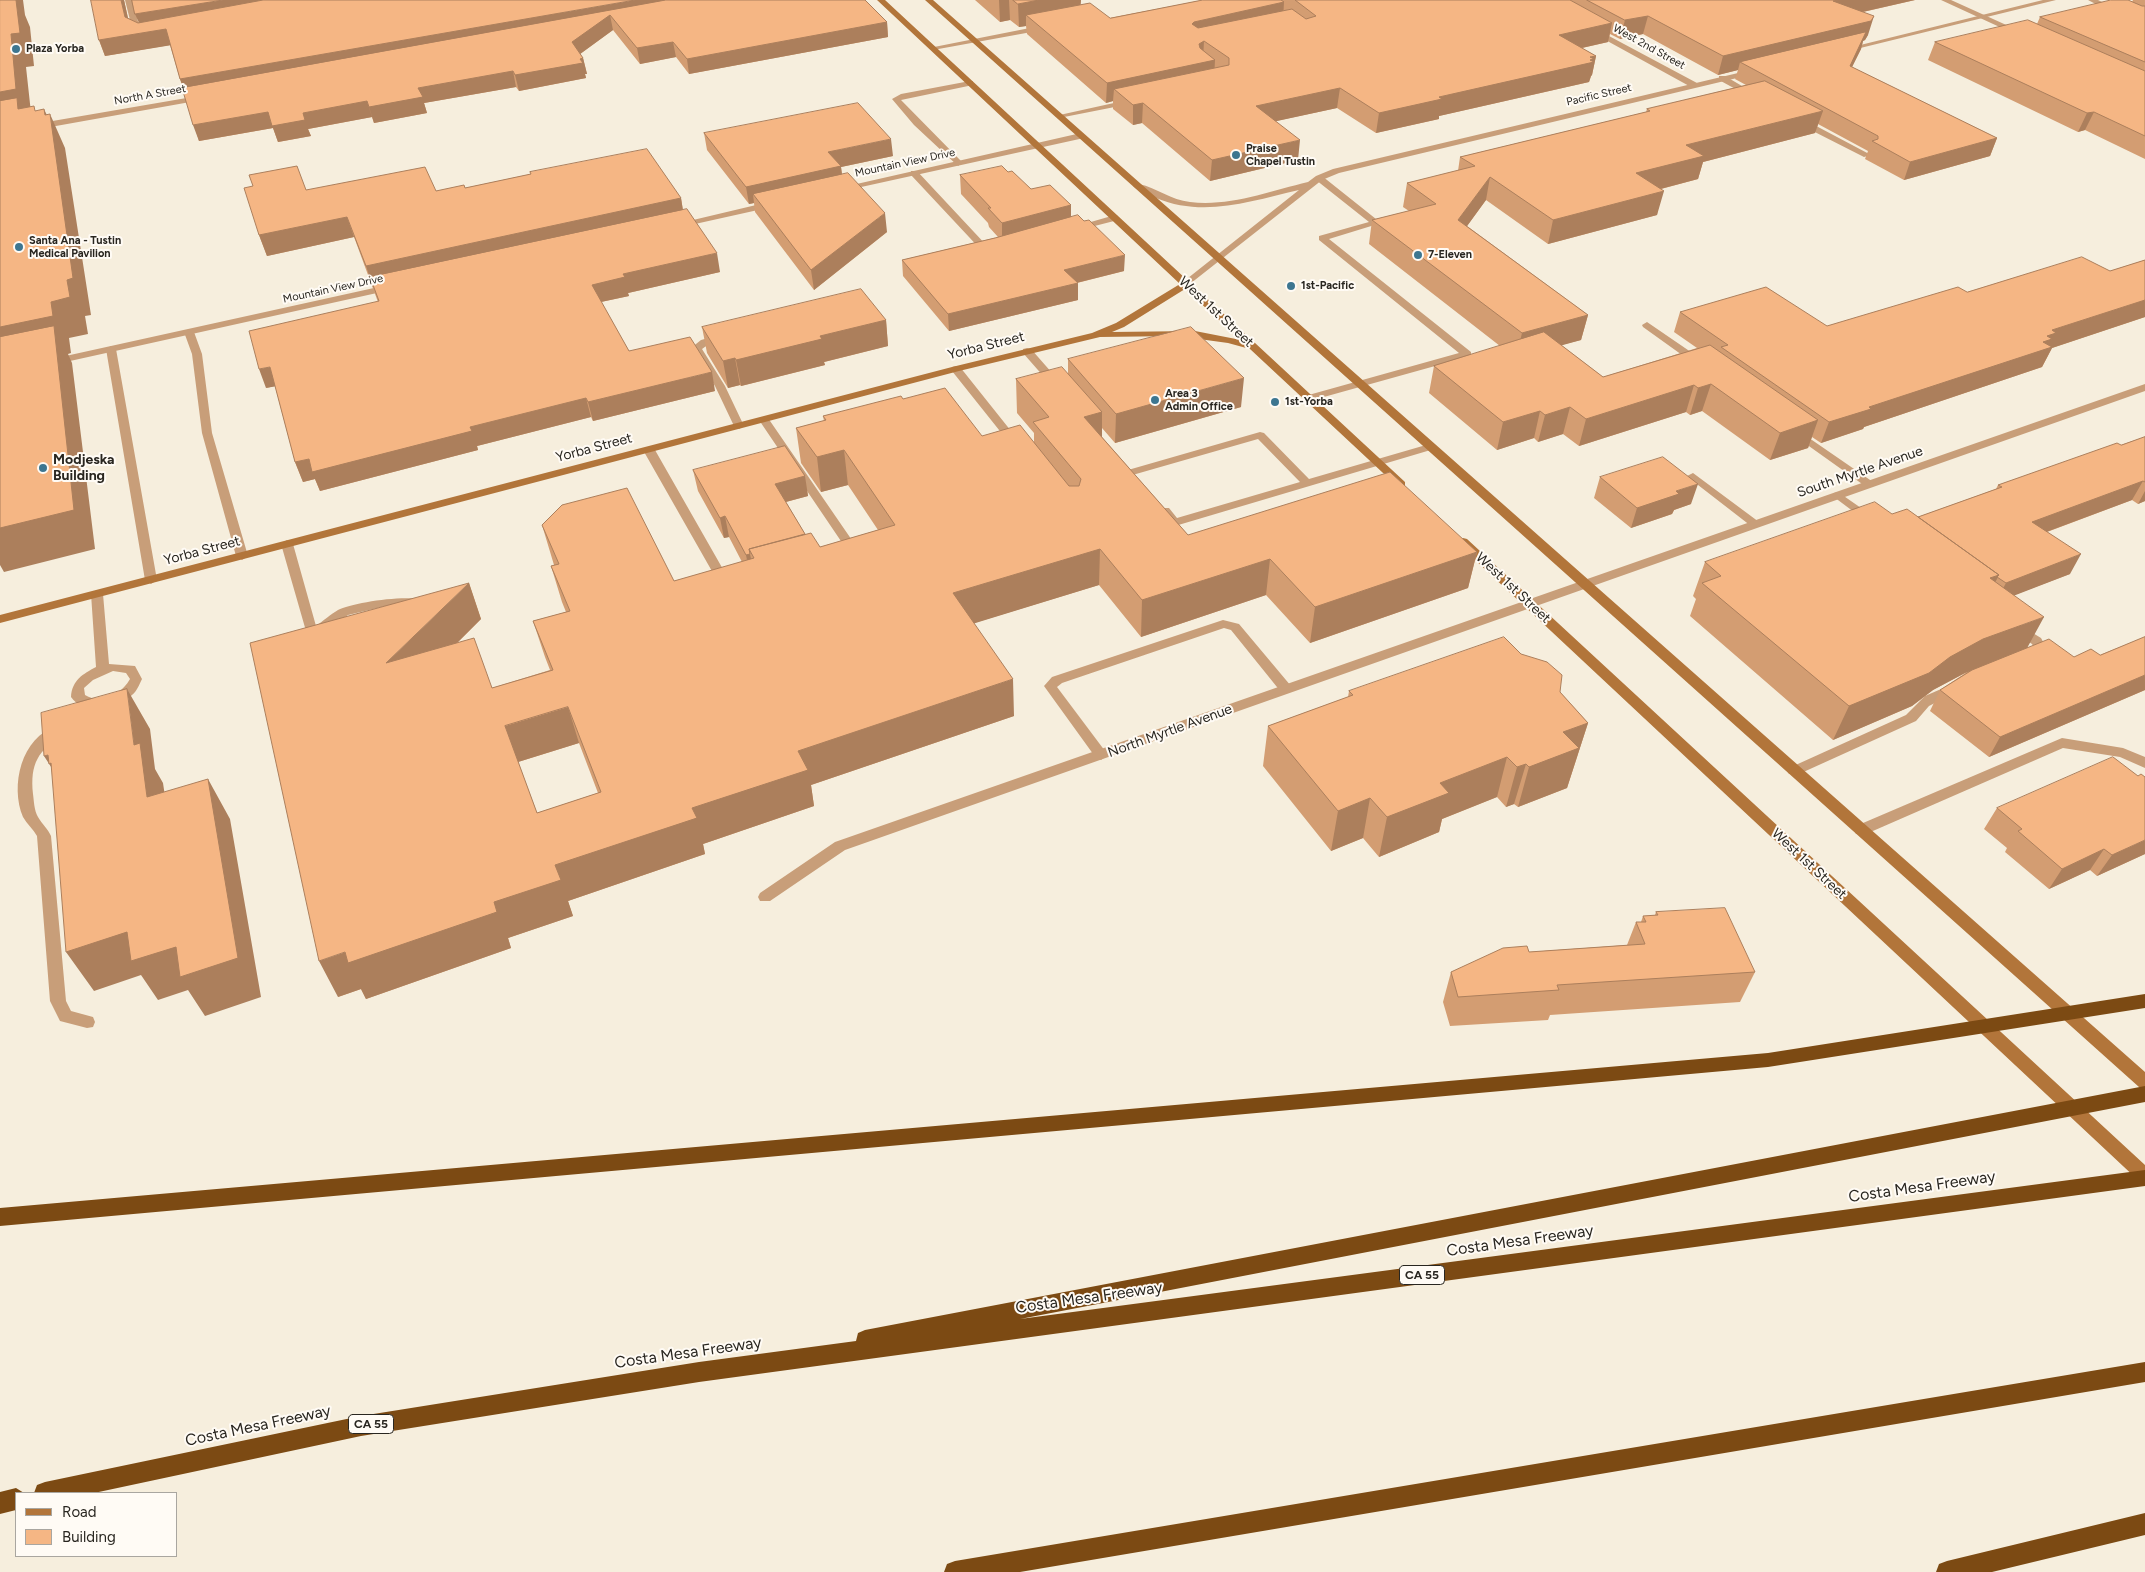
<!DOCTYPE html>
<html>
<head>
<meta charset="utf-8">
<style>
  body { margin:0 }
  #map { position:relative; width:2145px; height:1572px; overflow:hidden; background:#f6eedd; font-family:Figtree,sans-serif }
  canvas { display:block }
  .legend { position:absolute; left:15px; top:1492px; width:162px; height:65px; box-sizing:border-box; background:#fffbf5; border:1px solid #a9a6a0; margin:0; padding:6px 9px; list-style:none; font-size:15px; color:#292620 }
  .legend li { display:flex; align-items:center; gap:10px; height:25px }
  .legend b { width:25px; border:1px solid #a9a6a0 }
</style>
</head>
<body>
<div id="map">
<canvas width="2145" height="1572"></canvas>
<ul class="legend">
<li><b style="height:6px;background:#b2753a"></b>Road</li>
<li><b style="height:14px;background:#f5b684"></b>Building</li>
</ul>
</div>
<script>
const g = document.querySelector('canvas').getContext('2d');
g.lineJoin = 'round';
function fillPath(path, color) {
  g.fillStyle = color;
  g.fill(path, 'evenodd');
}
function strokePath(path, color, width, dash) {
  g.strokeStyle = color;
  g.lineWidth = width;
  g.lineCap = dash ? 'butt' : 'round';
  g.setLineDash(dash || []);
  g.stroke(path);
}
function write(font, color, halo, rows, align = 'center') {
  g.font = font + ' Figtree,sans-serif';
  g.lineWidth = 4;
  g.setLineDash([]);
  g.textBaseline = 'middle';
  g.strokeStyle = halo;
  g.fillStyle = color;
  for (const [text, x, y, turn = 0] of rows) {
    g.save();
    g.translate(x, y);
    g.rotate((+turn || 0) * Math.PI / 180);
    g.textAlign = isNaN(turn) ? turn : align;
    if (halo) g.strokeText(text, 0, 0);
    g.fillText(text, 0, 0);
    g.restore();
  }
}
const service = new Path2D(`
  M125 0H133L140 30 146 31V35L133 32Z
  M2088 0H2098L2118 10 2111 12Z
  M1045 25H1048V29L933 50 929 48Z
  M1719 76H1725L1759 96 1752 98 1719 80Z
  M970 81H973V85L901 100 961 161 962 163 958 166 914 125 892 99 901 94Z
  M1132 99 1136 101 1135 103 1059 118 1055 116Z
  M1797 119H1803L1871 155 1864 157 1797 123Z
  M911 171H917L988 247H995V251L983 252 911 175Z
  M1316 176H1322L1381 223 1329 239 1471 352V356L1313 400H1305V396L1459 353 1319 240V236L1369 222 1316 180Z
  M1115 215 1118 216V220L1075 231 1070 228Z
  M1647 322 1704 361V365H1696L1643 327 1642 325Z
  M189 329 194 332 202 354 212 433 248 556 242 560 236 556 202 433 192 354 184 332Z
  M723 334 727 335V339L709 344 702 349 725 386 744 426 739 429 734 426 715 386 691 348 701 340Z
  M111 346 116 349 157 580 151 584 145 580 106 349Z
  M1027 348 1031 349 1060 382V386H1052L1023 353V349Z
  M956 366 960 367 1019 441V445H1011L952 371V367Z
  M764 417 768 418 858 549 860 552 858 555 847 556 845 553 847 550 759 420Z
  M1796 429 1873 482V486H1865L1792 434V430Z
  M1260 432 1264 433 1309 479 1426 445 1430 444 1435 447 1434 449 1175 526C1169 524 1159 513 1161 508H1169L1177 518 1300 482 1258 439 1136 474 1132 475 1126 472 1128 470Z
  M649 447 655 450 724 571 736 579 734 582H726L713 573 643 450Z
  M1693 473 1759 522V526H1751L1689 478 1687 476Z
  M1838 492 1874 517V521H1866L1834 497V493Z
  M287 540 293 544 316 626C323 621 331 614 338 610 354 602 423 591 434 605L410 629 351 646 308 638 281 544ZM390 605 418 608 402 623 351 638 323 633 348 615Z
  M97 590 103 594 109 664 135 666 142 679C139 685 137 691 132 695 118 708 84 716 71 697 72 680 83 674 96 667L91 594ZM113 671 126 673 130 679C121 695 101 705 85 695L84 688 93 680Z
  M1223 620 1239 624 1291 686 1292 689 1291 692H1281L1231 630 1224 628 1062 683 1057 687 1108 755 1101 760 1096 758 1044 686 1052 677Z
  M2018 624 2041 638 2048 651C2045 657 2035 660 2029 658L2027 655 2035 649 2032 644 2014 631 2012 628 2014 625Z
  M1955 683 1961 687 1960 690 1929 706 1916 721 1799 774H1789L1787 771 1789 768 1906 715 1925 696Z
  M57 726 64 731 62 734C38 752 30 763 33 794 34 801 34 810 38 817 42 824 48 829 51 836L66 1001 71 1011 93 1017 95 1022 93 1027 87 1028 60 1021 50 1001 37 836C33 829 27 824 23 817 10 786 21 737 57 726Z
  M2062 738 2123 748 2145 757V768L2120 757 2063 748 1866 834H1856L1854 830 1856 826Z`);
const minor = new Path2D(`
  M1941 0H1951L2024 33 2017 35Z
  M1594 28 1697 83 1698 85 1691 87 1591 32 1590 30Z
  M204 95H207V99L0 136V130Z
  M1081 133 1084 134V138L843 191 839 188Z
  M773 201 776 202V206L677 228 672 225Z
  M392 284 397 287 395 289 52 365 47 362 52 359Z
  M2145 384V391L845 850 770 901H760L758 897 760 893 835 842Z`);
const tertiary = new Path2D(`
  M2043 0H2056L1844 52 1840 50Z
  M1755 69H1758V73L1339 173 1322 180 1186 287 1181 284 1183 282 1299 190C1251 201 1204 218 1156 198 1148 195 1139 192 1133 186 1135 184 1135 183 1139 184 1157 188 1171 200 1190 202 1229 207 1270 191 1308 182L1316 176 1333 169Z`);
const secondary = new Path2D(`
  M877 0H885L1405 482V486H1397L1250 349 1228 343 1177 336 1100 337 959 371 0 623V615L952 367 1092 333 1116 323 1180 284ZM1185 289 1241 340 1195 331 1112 332 1124 327Z
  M925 0H933L2145 1072V1089L2139 1087Z
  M1463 538 1467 539 2145 1165V1183L2139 1181 1459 545 1457 542Z`);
const motorway = new Path2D(`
  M2145 994V1008L1768 1067 0 1226V1208L1768 1053Z
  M2145 1086V1102L1020 1319 2145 1170V1186L699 1382 361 1436 94 1493H34L37 1485 45 1482 361 1416 699 1362 856 1341 858 1333 865 1330Z
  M2145 1362V1382L1020 1572H944L947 1564 955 1561Z
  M16 1488 24 1493H16V1510L0 1514V1492Z
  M2145 1513V1535L1992 1572H1936L1939 1564 1947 1561Z`);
const wall = new Path2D(`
  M91 0H124L128 18 139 22 135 14 132 0 887 22 888 37 689 74 676 57 640 64 613 30 580 54 583 58 587 74H585L586 78 519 91 516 87 424 103 427 113 374 123 372 117 308 129 311 136 278 142 273 128 199 141 183 88 180 79 170 45 105 56 99 40Z
  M975 0H1081L1080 5 1110 18 1203 0H1915L1863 12 1868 35 1865 40 1863 41 1861 49 1852 67 1997 138 1990 156 1904 180 1865 159 1868 151 1818 124 1815 133 1703 162 1698 179 1661 189 1657 215 1548 244 1486 200 1467 226 1588 315 1581 340 1561 345 1603 377 1697 348 1674 332 1680 312 1827 326 1967 292 2110 271 2145 260V317L2052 348 2042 367 1864 427 1863 429 1821 443 1812 437 1808 448 1770 460 1702 411 1690 415 1686 412 1579 446 1563 434 1538 442 1534 438 1497 450 1429 393 1434 366 1500 346 1369 244 1372 220 1409 211 1403 207 1407 183 1458 171 1460 157 1646 112 1647 109 1746 85 1735 79 1738 70 1718 75 1643 34 1620 39 1610 34 1608 42 1582 48 1596 56 1592 75 1591 76 1589 82 1439 116V119L1376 133 1337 108 1276 121 1298 160 1210 181 1142 123 1133 125 1113 109V101L1106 103 1027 34 1026 26 1019 27 1010 20 1000 22Z
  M2133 0H2145V159L2085 130 2078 132 1928 60 1935 42 2037 24 2040 17 2132 2Z
  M704 133 893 156 841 167 842 174 887 232 814 290 755 212 754 203 749 204 707 150Z
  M530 172 681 198 683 210 720 272 628 293 629 296 601 302 629 351 715 391 593 421 591 417 477 446 478 450 320 491 315 479 303 482 295 462 275 386 266 388 378 302 354 237 267 256 259 235 306 190 436 191 465 188 531 174Z
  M1008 172 1031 189 1071 205V217L1124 271 1077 283 1078 300 949 331 903 276 902 260 998 237 989 227 988 223 961 194 960 175Z
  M886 320 888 346 824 362 825 365 741 386 740 385 728 388 707 353 702 327Z
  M1068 359 1241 407 1115 443 1102 428V437L1188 535 1477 552 1468 588 1310 643 1266 595 1141 637 1099 585 974 623 1014 716 811 785 814 806 703 844 705 854 568 901 573 916 508 938 511 948 366 999 361 989 338 997 469 583 481 619 457 643 492 688 550 670 545 657 533 621 566 612 562 602 551 566 554 565 542 525 674 581 742 562 729 537 724 538 698 491 693 470 805 476 808 496 786 502 805 534 820 547 878 530 848 485 821 492 801 463 796 428 824 421 823 416 903 399 982 436 1034 442V433L1017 413 1016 379 1068 373ZM579 743 598 793 537 813 518 762Z
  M2145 437V501L2138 504 2132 500 2047 532 2070 574 2014 595 2027 647 2074 657 2100 655 2145 637V690L1989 757 1930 711 1940 690 1967 672 1933 690 1912 706 1833 740 1690 616 1696 599 1693 596 1705 562 1892 514 1918 517 1996 489 1998 485Z
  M1600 477 1691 504 1674 510 1672 514 1631 528 1594 498Z
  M1349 691 1560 692 1588 723 1567 788 1518 807 1514 804 1506 807 1497 797 1442 819 1439 832 1379 857 1363 838 1331 851 1263 766 1268 726 1348 697Z
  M1997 808 2145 854 2097 876 2090 870 2049 889 2005 852 2007 848 1984 829Z
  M1656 912 1755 972 1740 1002 1550 1015 1548 1020 1450 1026 1443 1002 1451 972 1529 952 1627 945 1636 922H1641L1643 916 1655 915Z`);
const shadedWall = new Path2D(`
  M14 0H23L25 15 30 27 34 66 26 67 32 122 0 128V92L11 34Z
  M121 0H124L131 32 125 17Z
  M223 0H320L142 29 135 14Z
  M635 0H723L610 15 613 30 576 57 186 95 180 79Z
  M999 0H1009L1010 20 1000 22Z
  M1039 0H1081L1080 14 1026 15V26L1019 27 1018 4Z
  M1838 0H1915L1827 20 1833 1Z
  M1284 2 1283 21 1193 41 1192 24 1194 22Z
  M1648 16 1643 34 1620 39 1625 20Z
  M1874 16 1868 35 1865 40 1863 41 1861 49 1844 83 1740 62 1738 70 1718 75 1723 56Z
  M887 22 888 37 689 74 687 59Z
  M1612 23 1608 42 1555 54 1559 35Z
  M166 29 172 45 105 56 99 40Z
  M1204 41 1203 60H1215L1214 79 1114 89 1113 101 1106 103 1107 83 1199 44Z
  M673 42 676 57 640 64 637 48Z
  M1596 56 1592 75 1591 76 1589 82 1439 116V119L1376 133 1379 113Z
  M583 58 587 74H585L586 78 519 91 515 75Z
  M513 71 516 87 424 103 427 113 374 123 369 107 418 88Z
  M1340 88 1337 108 1254 126 1256 106Z
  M367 101 372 117 308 129 311 136 278 142 273 128 199 141 193 125 268 112 303 113Z
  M1143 103 1142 123 1133 125V105Z
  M44 109 52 126 50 114 65 148 91 315 85 316 88 334 69 338 71 353 68 354 72 363 95 549 4 572 0 565V327L51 302Z
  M1823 111 1815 133 1703 162 1698 179 1630 197 1636 173 1686 145Z
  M2094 112 2085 130 2078 132 2087 113Z
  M1997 138 1990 156 1904 180 1910 162Z
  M891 139 893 156 841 167 843 183 753 194 754 203 749 204 746 187 828 152Z
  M1300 140 1298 160 1210 181 1212 160Z
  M1490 177 1486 200 1454 244 1458 220Z
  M1664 191 1657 215 1548 244 1553 220Z
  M681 198 684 218 373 287 366 266Z
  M1071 205V224L1002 241V223Z
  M885 213 887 232 814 290 811 270Z
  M347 217 354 237 267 256 259 235Z
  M717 253 720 272 628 293 629 296 596 303 592 285 623 274Z
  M1125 255 1124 271 1064 286V270Z
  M1078 283V300L949 331 948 314Z
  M2145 300V317L2052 348 2042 367 1864 427 1863 429 1821 443 1829 422 2047 336 2052 330Z
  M1588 315 1581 340 1516 358 1522 333Z
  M886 320 888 346 824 362 825 365 741 386 736 360 820 336Z
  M735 358 740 385 728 388 723 361Z
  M270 367 277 386 266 388 259 369Z
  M712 372 715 391 593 421 588 402Z
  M1244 378 1241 407 1115 443 1116 414Z
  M1711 384 1702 411 1690 415 1698 388Z
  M1694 385 1686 412 1579 446 1586 419Z
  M586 398 591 417 477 446 478 450 320 491 315 479 303 482 295 462 470 427Z
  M1570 407 1563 434 1538 442 1545 415Z
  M1540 411 1534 438 1497 450 1503 422Z
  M1102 412V447L1084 417Z
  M1818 420 1808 448 1770 460 1780 433Z
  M844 450 848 485 821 492 817 457Z
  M805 476 808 496 778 504 775 484Z
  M2143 481 2132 500 2022 541 2032 522Z
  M1698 484 1691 504 1674 510 1672 514 1631 528 1637 508 1676 491Z
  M2145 491V501L2138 504Z
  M725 516 729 537 724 538 720 518Z
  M1100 549 1099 585 956 629 953 593Z
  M1477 552 1468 588 1310 643 1315 607Z
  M750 554 754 574 750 575 746 555Z
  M2081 554 2070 574 1995 603 2006 583Z
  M1270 559 1266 595 1141 637 1142 600Z
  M1999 575 1982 608 1990 578Z
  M469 583 481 619 401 699 386 663Z
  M2044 617 2026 650 1965 673 1933 690 1912 706 1833 740 1849 706 1983 639Z
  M2145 675V690L1989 757 2000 737Z
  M1013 679 1014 716 811 785 814 806 703 844 705 854 568 901 573 916 508 938 511 948 366 999 361 989 338 997 319 961 494 902 555 865 692 808 798 751Z
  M127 689 150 729 155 769 163 783 171 837 147 797 134 745Z
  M568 707 579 743 518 762 505 726Z
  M1588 723 1567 788 1518 807 1529 767 1563 732Z
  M48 755 75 804 44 756Z
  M1507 757 1497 797 1442 819 1439 832 1379 857 1387 817 1440 783Z
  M1526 764 1514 804 1506 807 1517 767Z
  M208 779 230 819 261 997 205 1016 188 990 158 1000 141 975 94 991 66 952Z
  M1370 798 1363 838 1331 851 1338 811Z
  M2145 840V854L2097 876 2112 855Z
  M2104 849 2090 870 2049 889 2062 869Z`);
const building = new Path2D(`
  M0 0H16L20 33 11 34 16 89 0 92Z
  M91 0H121L125 17 138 23 263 0H635L180 79 166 29 99 40Z
  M132 0H223L135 14Z
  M666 0H865L887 22 687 59 673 42 637 48 610 15 572 42 583 58 580 59 583 63 515 75 513 71 418 88 423 97 369 107 367 101 303 113 305 120 272 126 268 112 193 125 182 88Z
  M1013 0H1039L1018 4Z
  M1203 0H1281L1284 2 1194 22 1192 24 1198 28 1292 9 1306 19 1316 16 1295 0H1570L1612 23 1559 35 1596 56 1590 57 1594 59 1590 60 1594 62 1439 97 1442 99 1379 113 1340 88 1256 106 1300 140 1212 160 1143 103 1133 105 1114 89 1229 65V58L1204 41 1199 44 1200 48 1215 60 1107 83 1026 15 1090 3 1110 18Z
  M1587 0H1838L1833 1 1874 16 1871 21 1723 56 1648 16 1625 20Z
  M2111 0H2128L2142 6H2145V62L2040 17Z
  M2028 20 2145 71V136L2094 112 2087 113 1935 42Z
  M1866 32 1850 66 1997 138 1910 162 1872 141 1878 139V136L1740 62Z
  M1765 81 1823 111 1686 145 1704 156 1636 173 1664 191 1553 220 1490 177 1458 220 1588 315 1522 333 1372 220 1436 204 1407 183 1475 166 1460 157 1650 111 1647 109Z
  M17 98 18 109 34 106 35 111 44 109 45 115 50 114 73 278 67 280 70 297 51 302 53 316 0 327V101Z
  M858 103 891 139 828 152 841 166 746 187 704 133Z
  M647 149 681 198 366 266 347 217 259 235 244 188 253 186 249 175 297 166 306 190 425 167 436 191 464 185 465 188 531 174 530 172Z
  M1002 166 1008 172 1012 171 1031 189 1050 185 1071 205 1002 223 988 208H991L960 175Z
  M848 173 885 213 811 270 753 194Z
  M687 209 717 253 623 274 625 277 592 285 629 351 690 337 712 372 588 402 586 398 470 427 472 431 312 472 309 459 295 462 270 367 259 369 249 331 379 301 370 277Z
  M1078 215 1084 221 1089 220 1125 255 1064 270 1078 283 948 314 902 260 995 238Z
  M2082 257 2110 271 2145 260V300L2052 330 2056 333 2047 336 2052 339 2043 342 2052 347 1869 407 1871 409 1829 422 1721 347 1728 345 1680 312 1766 287 1827 326 1958 287 1967 292Z
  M861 289 886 320 820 336 822 339 736 360 735 358 723 361 702 327Z
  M54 326 74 510 0 528V337Z
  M1191 327 1244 378 1116 414 1068 359Z
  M1544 332 1603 377 1710 345 1818 420 1780 433 1711 384 1698 388 1694 385 1586 419 1570 407 1545 415 1540 411 1503 422 1434 366Z
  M1062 367 1102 412 1084 417 1188 535 1390 472 1477 552 1315 607 1270 559 1142 600 1100 549 953 593 1013 679 798 751 808 770 692 808 697 818 555 865 561 880 494 902 497 912 348 963 345 952 319 961 250 643 469 583 386 663 474 638 492 688 553 670 533 621 570 611 551 566 559 564 542 525 562 505 627 488 674 581 754 558 749 549 811 533 820 547 895 525 844 450 817 457 796 428 826 420 823 416 901 396 903 399 945 388 982 436 1020 425 1069 486H1079L1081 479 1033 422 1049 417 1016 379ZM568 707 601 792 537 813 505 726Z
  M2145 437V482L2143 481 2032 522 2081 554 2006 583 1997 577 1999 575 1918 517 2002 487 1998 485 2117 443 2121 445Z
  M785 446 805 476 775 484 805 534 749 549 750 554 746 555 725 516 720 518 693 470Z
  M1663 457 1698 484 1676 491 1679 494 1637 508 1600 477Z
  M1875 502 1892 514 1907 509 1999 575 1990 578 2044 617 1983 639 1950 657 1929 673 1849 706 1702 583 1721 576 1705 562Z
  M1504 637 1521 654 1547 662 1562 675 1560 692 1588 723 1563 732 1579 748 1529 767 1526 764 1517 767 1507 757 1440 783 1449 793 1387 817 1370 798 1338 811 1268 726 1353 695 1349 691Z
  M2145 637V675L2000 737 1940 690 1972 670 2049 639 2074 657 2091 649 2100 655Z
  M127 689 134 745 140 743 147 797 208 779 238 958 180 977 176 947 131 961 127 932 66 952 51 763 49 764 48 755 44 756 41 713Z
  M2113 757 2138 776 2141 774 2145 777V840L2112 855 2104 849 2062 869 2018 831 2022 829 1997 808Z
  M1725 908 1755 972 1557 985 1559 990 1458 997 1451 972 1503 948 1527 946 1529 952 1645 944 1636 922H1646L1643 916 1658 915 1656 912Z`);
const markers = [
  [16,49,5,"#3d7690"],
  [1236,155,5,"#3d7690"],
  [19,247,5,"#3d7690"],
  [1418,255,5,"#3d7690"],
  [1291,286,5,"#3d7690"],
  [1155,400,5,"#3d7690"],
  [1275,402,5,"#3d7690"],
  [43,468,5,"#3d7690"]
];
const farStreetnames = [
  ["West 2nd Street",1649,47,29],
  ["North A Street",150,95,-10],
  ["Pacific Street",1599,95,-13],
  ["Mountain View Drive",905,163,-12],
  ["Mountain View Drive",333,289,-12]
];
const farPoinames = [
  ["Plaza Yorba",26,49],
  ["Praise",1246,149],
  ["Chapel Tustin",1246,162],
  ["Santa Ana - Tustin",29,241],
  ["Medical Pavilion",29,254],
  ["7-Eleven",1428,255],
  ["1st-Pacific",1301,286],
  ["Area 3",1165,394],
  ["Admin Office",1165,407],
  ["1st-Yorba",1285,402]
];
const shields = [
  [1422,1275,45],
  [371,1424,45]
];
const shieldNames = [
  ["CA 55",1422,1275],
  ["CA 55",371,1424]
];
const streetNames = [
  ["West 1st Street",1216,312,43],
  ["Yorba Street",986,346,-14],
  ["Yorba Street",594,448,-15],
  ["South Myrtle Avenue",1860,472,-19],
  ["Yorba Street",202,551,-15],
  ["West 1st Street",1513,588,43],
  ["North Myrtle Avenue",1170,731,-20],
  ["West 1st Street",1809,864,43]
];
const poiNames = [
  ["Modjeska",53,460],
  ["Building",53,476]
];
const nearStreetnames = [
  ["Costa Mesa Freeway",1922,1187,-8],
  ["Costa Mesa Freeway",1520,1241,-8],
  ["Costa Mesa Freeway",1089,1298,-8],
  ["Costa Mesa Freeway",688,1353,-8],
  ["Costa Mesa Freeway",258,1426,-12]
];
fillPath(service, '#c89e79');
fillPath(minor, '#c89e79');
fillPath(tertiary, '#c89e79');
fillPath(secondary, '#b2753a');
fillPath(motorway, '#7c4a13');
fillPath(wall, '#d39d72');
fillPath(shadedWall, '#ac7f5c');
fillPath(building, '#f5b684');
strokePath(building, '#ac7f5c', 1);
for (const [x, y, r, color] of markers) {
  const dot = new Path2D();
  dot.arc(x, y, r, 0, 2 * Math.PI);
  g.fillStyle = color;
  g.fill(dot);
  strokePath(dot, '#fffbf5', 2);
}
write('11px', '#292620', '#fffbf5', farStreetnames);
write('bold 11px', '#292620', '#fffbf5', farPoinames, 'left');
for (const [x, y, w] of shields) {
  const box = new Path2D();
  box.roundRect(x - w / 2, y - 9.5, w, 19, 4);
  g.fillStyle = '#fffbf5';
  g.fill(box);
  strokePath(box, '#292620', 1);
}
write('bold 12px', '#292620', null, shieldNames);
write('14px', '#292620', '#fffbf5', streetNames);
write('bold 14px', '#292620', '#fffbf5', poiNames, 'left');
write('16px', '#292620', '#fffbf5', nearStreetnames);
</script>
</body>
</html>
